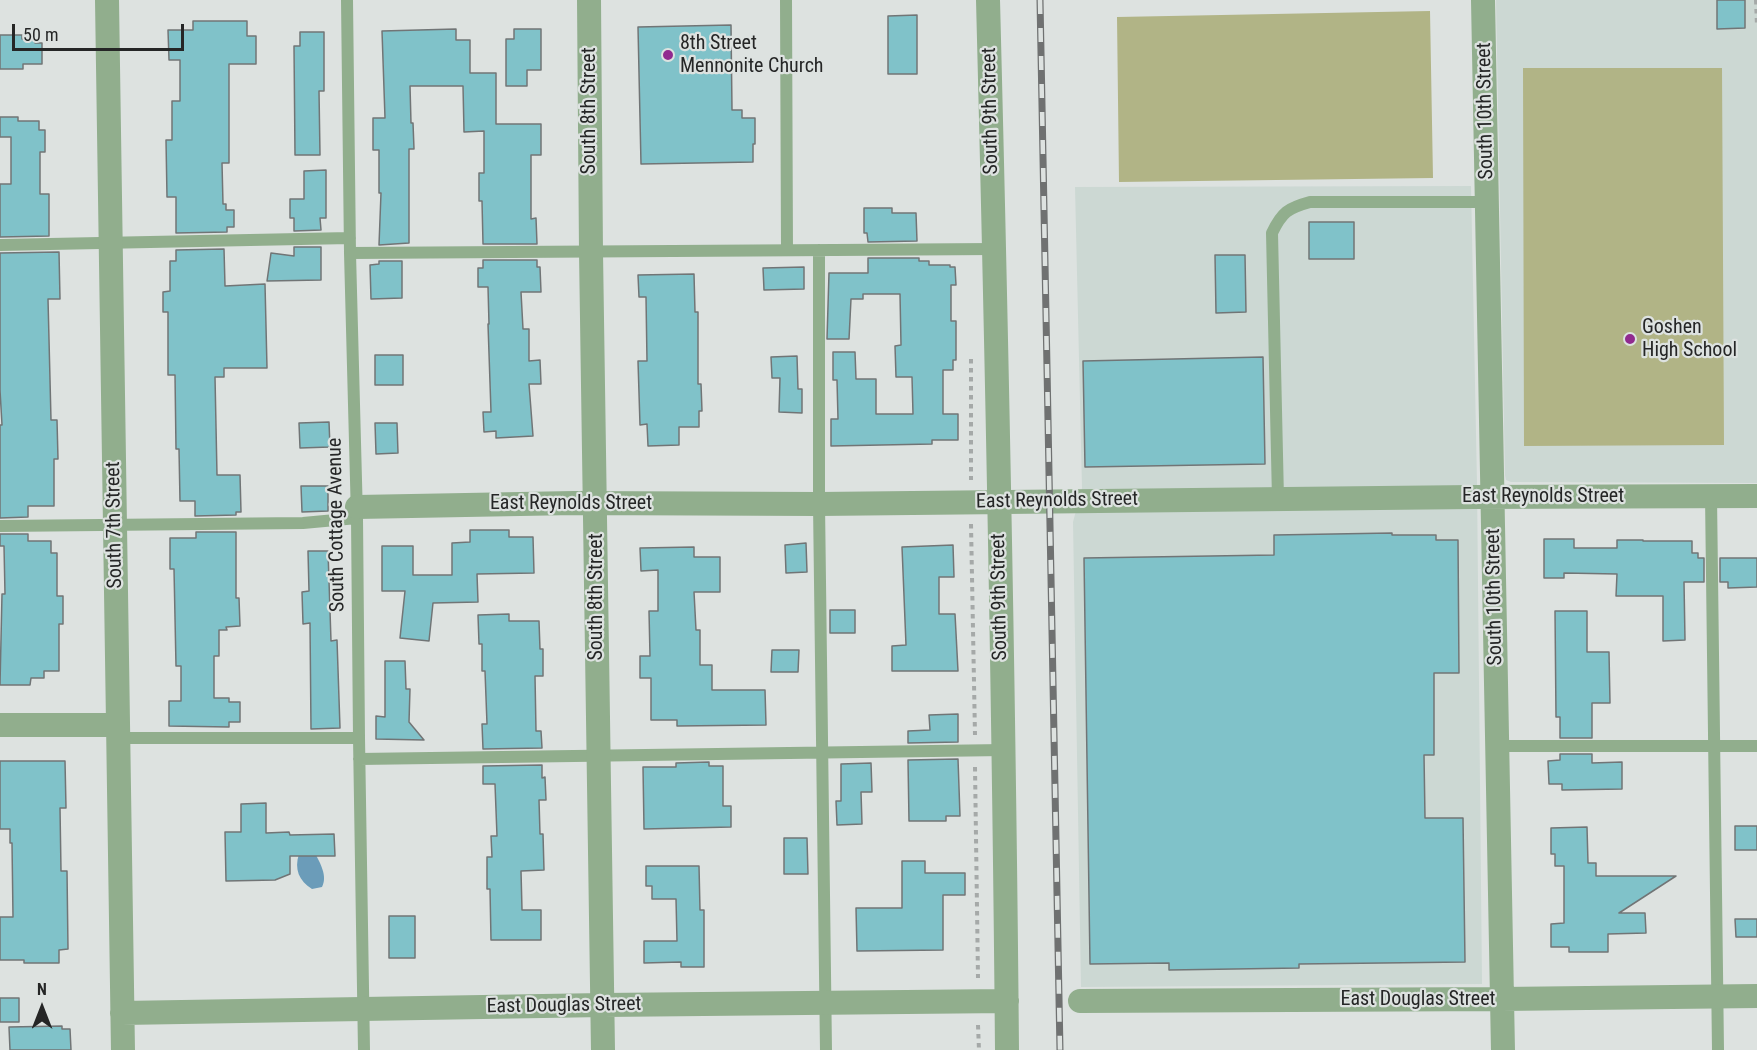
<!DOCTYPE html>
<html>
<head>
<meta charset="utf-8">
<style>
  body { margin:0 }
  #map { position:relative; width:1757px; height:1050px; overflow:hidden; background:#dde2e0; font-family:"Roboto Condensed",sans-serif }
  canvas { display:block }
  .north { position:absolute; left:12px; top:978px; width:60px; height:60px; -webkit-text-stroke:4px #dde2e0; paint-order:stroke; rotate:0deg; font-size:16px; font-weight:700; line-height:24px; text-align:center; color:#252626 }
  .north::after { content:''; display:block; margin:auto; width:21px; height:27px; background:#252626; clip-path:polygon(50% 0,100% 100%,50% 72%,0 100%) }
  .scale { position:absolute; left:12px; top:24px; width:172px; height:27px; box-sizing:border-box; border:3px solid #252626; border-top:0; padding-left:8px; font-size:18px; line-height:21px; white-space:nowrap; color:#252626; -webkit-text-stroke:4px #dde2e0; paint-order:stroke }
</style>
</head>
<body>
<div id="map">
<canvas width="1757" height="1050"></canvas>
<div class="north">N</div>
<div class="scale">50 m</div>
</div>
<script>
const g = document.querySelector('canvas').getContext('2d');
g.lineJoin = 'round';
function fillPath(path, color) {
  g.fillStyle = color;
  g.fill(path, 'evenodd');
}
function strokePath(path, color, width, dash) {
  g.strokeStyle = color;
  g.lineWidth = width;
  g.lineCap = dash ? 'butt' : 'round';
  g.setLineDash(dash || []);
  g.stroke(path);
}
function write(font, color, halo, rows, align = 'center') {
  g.font = font + ' "Roboto Condensed",sans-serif';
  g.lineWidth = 4.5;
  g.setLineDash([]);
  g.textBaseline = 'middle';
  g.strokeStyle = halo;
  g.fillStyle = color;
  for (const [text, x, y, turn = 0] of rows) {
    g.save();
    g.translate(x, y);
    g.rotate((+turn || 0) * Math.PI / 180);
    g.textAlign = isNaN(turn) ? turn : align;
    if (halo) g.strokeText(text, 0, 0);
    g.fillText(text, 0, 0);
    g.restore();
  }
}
const built = new Path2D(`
  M1496 0H1757V483L1511 482 1506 480 1505 475Z
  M1471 186 1477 483 1482 984 1081 987 1073 522 1082 488 1075 187Z`);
const green = new Path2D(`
  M1430 11 1433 178 1119 182 1117 17Z
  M1523 68H1722L1724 445 1524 446Z`);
const water = new Path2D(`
  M315 853C320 863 328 876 322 887L312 889C299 881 294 869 299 854Z`);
const building = new Path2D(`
  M1717 0H1745V28L1717 29Z
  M917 15V74H888V16Z
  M193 21H247V36H256V64H229V163H222L223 204H226V210H234V227H227V232L176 233V197H167L166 140H172V101H180V60H169L168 30H193Z
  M731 25 732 110H742V118H755V144H753V162L641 164 638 27Z
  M456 29V40H470V73H496V124H541V155H531V219L536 218 537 244H483L482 201H479V173H484V131L464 132 463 86H410L411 123H413L414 149H409V243L379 245 381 193H379V150H373V118H385L382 31Z
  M514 29H541V70H527V86H506V39H514Z
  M300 32H324V91H319L320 155H295L294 46H300Z
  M0 35H22V39H35V43H42V64H23V69H0Z
  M0 117H18V121H39V130H45V152H40V194H49V236L0 237V184H11V137H0Z
  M326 170V218H320L321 230 294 231V218H290V199H304V171Z
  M864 208H892V213H916L917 241 868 242 867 233H864Z
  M1309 222H1354V259H1309Z
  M294 247H321V280L267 281 271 253 294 256Z
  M224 249 225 286 265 284 267 368H224V377H215L217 475H240L241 512H236V515L195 516V501H180L179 449H176L175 375H168V312H163V292L170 291V261H176V250Z
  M59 252 60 299H48L51 420H57L58 459H54V506H28V517L0 518V425H2L0 390V253Z
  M1215 255H1245L1246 312 1216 313Z
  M868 258H919V261H929V265H950V267H955L956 285H951V321H956V360H953V370H943V414H958V440H932V444L831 446V419H838L837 380H833V352H855L856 379H876V414H913L912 377H896L895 346 901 345 900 294H863V299H851L849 339H827L829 273H868Z
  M483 260H537V267H540L541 292H521L523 329H529V361L540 360 541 384H529L533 436 496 438V431L484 432 483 412H491L488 324H489L488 287H478V268H483Z
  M379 261H402V298L371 299 370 265 379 264Z
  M804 267V289L764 290 763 268Z
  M694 274 695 312H698V384H701L702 411H699V427H679V445L648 446 647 424 640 425 638 361H647L646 297H639L638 275Z
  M375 355H403V385H375Z
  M797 356 798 389H802V413L779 412 780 378H772L771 357Z
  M1263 357 1265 464 1085 467 1083 361Z
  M329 422 330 447 300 448 299 423Z
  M375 423H397L398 453 376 454Z
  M301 486H328V511L302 512Z
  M470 530H509V537H533L534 573 477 574 478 602 433 603 429 641 400 638 405 591H382V546H413V575H452V543L470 542Z
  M196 532H236V598H239L240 626 226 627 227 630H219V656H214V698H229V702H240V722H229V727L169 726V701H181V666H176L174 569H170V538H196Z
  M1392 533V535H1436V540H1458L1459 673H1434V755H1424L1425 818H1463L1465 962 1299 964V968L1169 970V963L1090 964 1084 558 1274 555V535Z
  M0 534H28V541H51V553H57V596H63V624H59V671H44V678H31L30 685H0L2 594H5L4 546H0Z
  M1544 539H1574V548H1617V540H1643V541H1692V553H1698V558H1704V582H1684L1685 640 1663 641V596H1616L1617 574 1564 573V578H1544Z
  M806 543 807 572 786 573 785 545Z
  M953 545 954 577H939V614H955L958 671H892V646L906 645 902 547Z
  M694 547V557H720V592H694L696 630H700V665H712V690H765L766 725 677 726V720H651V678H640V656H650L649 611H658V570L641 571 640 548Z
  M308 551H328L331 641 337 640 340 728 311 729 310 623 303 624 302 592 309 591Z
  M1720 558H1757V587L1728 588V582H1720Z
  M830 610H855V633H830Z
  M1555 611H1587V652H1609L1610 703H1592V738H1560V717H1556Z
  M509 614V621H539L540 649H543V676H535L536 731H541L542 748 483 749 482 724H487L485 671H482V644H479L478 615Z
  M772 650H799L798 672H771Z
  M385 661H405L406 689H410L409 722 424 740 376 739V716L385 717Z
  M958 714V742L908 743V731L930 730 929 715Z
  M1560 754H1592V763L1622 762V789L1562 790V784H1549L1548 761 1560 760Z
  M958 759 960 816H946V821H909L908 760Z
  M0 761H65L66 808H60L61 871H67L68 949 59 950V963H24V960H0V917H13L12 843H10V829H0Z
  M709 762V766H723V806H731V827L644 829 643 767H676V763Z
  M871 763 872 792H861L862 824 837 825 836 801H841V764Z
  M542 765V778L545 777 546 800H539L540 834H543L544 870 521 871 522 910H541V940H491L490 889H487V857H492L491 836H497L495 784H483V766Z
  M266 803V833L289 832 290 835 334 834 335 856H290V874L275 880 226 881 225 832H241V804Z
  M1735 826H1757V850H1735Z
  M1587 827 1588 863H1596V876H1676L1619 913H1645L1646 933 1608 934V952H1569V947H1551V924L1564 923V866H1555V854H1551V828Z
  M784 838H807L808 874H784Z
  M902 861H925V873H965V895H943V950L857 951 856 908H902Z
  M646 866H699L700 910H704V967H681V962L644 963V941H677L676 899H652V886H646Z
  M389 916H415V958H389Z
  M1735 919H1757V937H1736Z
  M0 998H19V1022H0Z
  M62 1026V1029H70L71 1050H10L9 1027Z`);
const path = new Path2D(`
  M1756 0 1757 26
  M971 359V480
  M971 524 975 735
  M975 767 978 978
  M978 1025 979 1050`);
const service = new Path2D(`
  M347 0 350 253 357 518 359 738 364 1050
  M786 0 787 250
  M0 245 350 238
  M819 250V504L826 1050
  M350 253 995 249
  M1711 496 1718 1050
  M1278 499 1272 233C1282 212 1288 208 1310 202H1487
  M0 526 303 523 357 518
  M119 738H359
  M1498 746H1757
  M359 759 1004 750`);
const minor = new Path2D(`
  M107 0 123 1050
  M589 0 591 252 603 1050
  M988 0C997 350 1004 700 1007 1050
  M1483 0 1503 1050
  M357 507 574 503 819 504 1473 497 1757 496
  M0 725H118
  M1080 1001 1502 999 1757 996
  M122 1013 603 1005 1007 1001`);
const rail = new Path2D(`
  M1040 0 1060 1050`);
const markers = [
  [668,55,6,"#912a8f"],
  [1630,339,6,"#912a8f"]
];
const poiNames = [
  ["8th Street",680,44],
  ["Mennonite Church",680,67],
  ["Goshen",1642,328],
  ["High School",1642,351]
];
const streetNames = [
  ["South 8th Street",590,111,-90],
  ["South 9th Street",991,111,-91],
  ["South 10th Street",1486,111,-91],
  ["East Reynolds Street",1543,497],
  ["East Reynolds Street",1057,501,-1],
  ["East Reynolds Street",571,504],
  ["South 7th Street",115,525,-91],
  ["South Cottage Avenue",337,525,-91],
  ["South 8th Street",597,597,-90],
  ["South 9th Street",1000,597,-91],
  ["South 10th Street",1495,597,-91],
  ["East Douglas Street",1418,1000],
  ["East Douglas Street",564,1006,-1]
];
fillPath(built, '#ccd8d3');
fillPath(green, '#b1b486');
fillPath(water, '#6b9cb9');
fillPath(building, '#80c2c9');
strokePath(building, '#717576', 1.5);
strokePath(path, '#a5a9a8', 4, [4.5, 4.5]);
strokePath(service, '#91ae8d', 12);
strokePath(minor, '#91ae8d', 24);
strokePath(rail, '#6f7171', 7);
strokePath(rail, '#dde2e0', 4.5, [14]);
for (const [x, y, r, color] of markers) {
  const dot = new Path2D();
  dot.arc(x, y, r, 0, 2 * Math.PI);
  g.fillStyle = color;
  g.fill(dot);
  strokePath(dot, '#dde2e0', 2);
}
write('20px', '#252626', '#dde2e0', poiNames, 'left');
write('20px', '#252626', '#dde2e0', streetNames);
</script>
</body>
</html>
